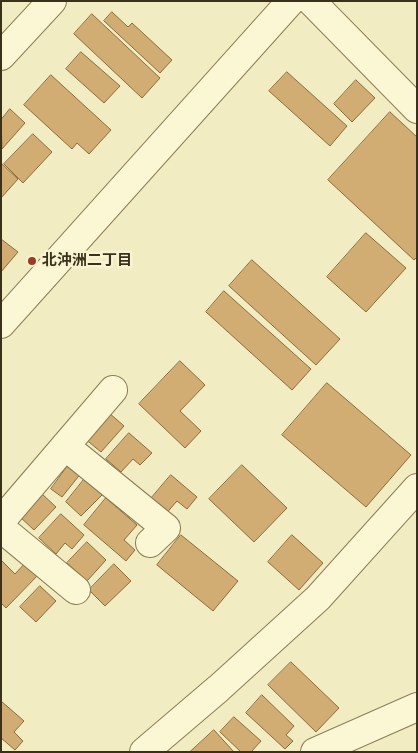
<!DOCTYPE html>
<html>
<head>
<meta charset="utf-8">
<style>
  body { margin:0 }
  #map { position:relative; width:418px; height:753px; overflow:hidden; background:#f1ecc1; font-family:"IBM Plex Serif",serif }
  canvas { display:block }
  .frame { position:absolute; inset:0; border:2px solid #3a311c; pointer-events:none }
</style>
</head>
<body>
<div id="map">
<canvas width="418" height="753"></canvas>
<div class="frame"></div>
</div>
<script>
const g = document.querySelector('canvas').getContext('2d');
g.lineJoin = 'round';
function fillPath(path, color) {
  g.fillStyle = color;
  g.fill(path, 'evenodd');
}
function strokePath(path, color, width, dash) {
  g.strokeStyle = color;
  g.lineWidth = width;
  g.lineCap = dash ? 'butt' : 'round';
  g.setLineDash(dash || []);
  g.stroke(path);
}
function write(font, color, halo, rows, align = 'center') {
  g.font = font + ' "IBM Plex Serif","Noto Sans JP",serif';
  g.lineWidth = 5;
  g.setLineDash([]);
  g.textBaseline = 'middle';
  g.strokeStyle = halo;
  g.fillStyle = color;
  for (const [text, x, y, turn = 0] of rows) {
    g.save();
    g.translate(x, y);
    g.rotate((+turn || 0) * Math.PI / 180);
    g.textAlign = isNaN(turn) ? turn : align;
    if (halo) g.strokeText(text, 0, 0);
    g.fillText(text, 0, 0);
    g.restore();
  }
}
const building = new Path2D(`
  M112 12 128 27 132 23 172 60 160 73 104 21Z
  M92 14 160 78 142 98 74 34Z
  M81 52 120 86 104 103 66 69Z
  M287 72 347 126 330 146 269 91Z
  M51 75 111 130 89 154 77 143 72 149 24 105Z
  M356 80 375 98 352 122 334 104Z
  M10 109 25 123 2 149 1 120Z
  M390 112 417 137V257L414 260 328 180Z
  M33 134 52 152 23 183 4 164Z
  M1 163 18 179 1 198Z
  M366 233 406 268 366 312 327 277Z
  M1 239 18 252 1 272Z
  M252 260 340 339 316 365 229 286Z
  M224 291 311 369 292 390 206 312Z
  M180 361 205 385 180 411 201 431 185 448 139 404Z
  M327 383 411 455 366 507 282 435Z
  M108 412 124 426 101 452 84 438Z
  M129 433 152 453 140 465 133 459 121 472 106 459Z
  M70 463 82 472 62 497 51 489Z
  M242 465 287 508 254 542 209 499Z
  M171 475 197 497 187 509 177 501 164 516 148 502Z
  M86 477 103 494 81 516 66 502Z
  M41 493 56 507 34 530 19 516Z
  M106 498 137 525 124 540 135 550 126 561 84 525Z
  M61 514 84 535 72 549 65 543 56 554 39 538Z
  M181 535 238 581 213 611 157 565Z
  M292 535 323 563 299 590 268 562Z
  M87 542 106 560 87 581 67 563Z
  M1 560 15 574 27 561 40 573 6 608 1 603Z
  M114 564 131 581 105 606 89 590Z
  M40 586 56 601 36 622 20 607Z
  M291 662 339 708 316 732 268 685Z
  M262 695 294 726 286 735 293 741 285 749 246 713Z
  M1 701 24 721 14 732 23 741 15 750 1 738Z
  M234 717 261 741 251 752H241L220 732Z
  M214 730 234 752H190Z`);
const minor = new Path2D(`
  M311 1 417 109
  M65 446 166 528 150 543
  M1 521 113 390
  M1 528 76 590
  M144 752 219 688 318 598 417 488
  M315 752 417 707`);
const tertiary = new Path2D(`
  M1 56 52 1
  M1 324 291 1`);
const markers = [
  [32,261,5,"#9e3a23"]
];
const poiNames = [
  ["北沖洲二丁目",42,261]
];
fillPath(building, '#d1ad74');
strokePath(building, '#8c6b3b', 1);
strokePath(minor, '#8b7d57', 30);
strokePath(tertiary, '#8b7d57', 30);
strokePath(minor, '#fbf7d5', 28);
strokePath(tertiary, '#fbf7d5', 28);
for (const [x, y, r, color] of markers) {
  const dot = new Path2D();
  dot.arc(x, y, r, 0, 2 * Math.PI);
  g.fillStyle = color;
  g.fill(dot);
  strokePath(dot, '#f8f4d1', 2);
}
write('bold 15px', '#3a311c', '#f8f4d1', poiNames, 'left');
</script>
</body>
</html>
